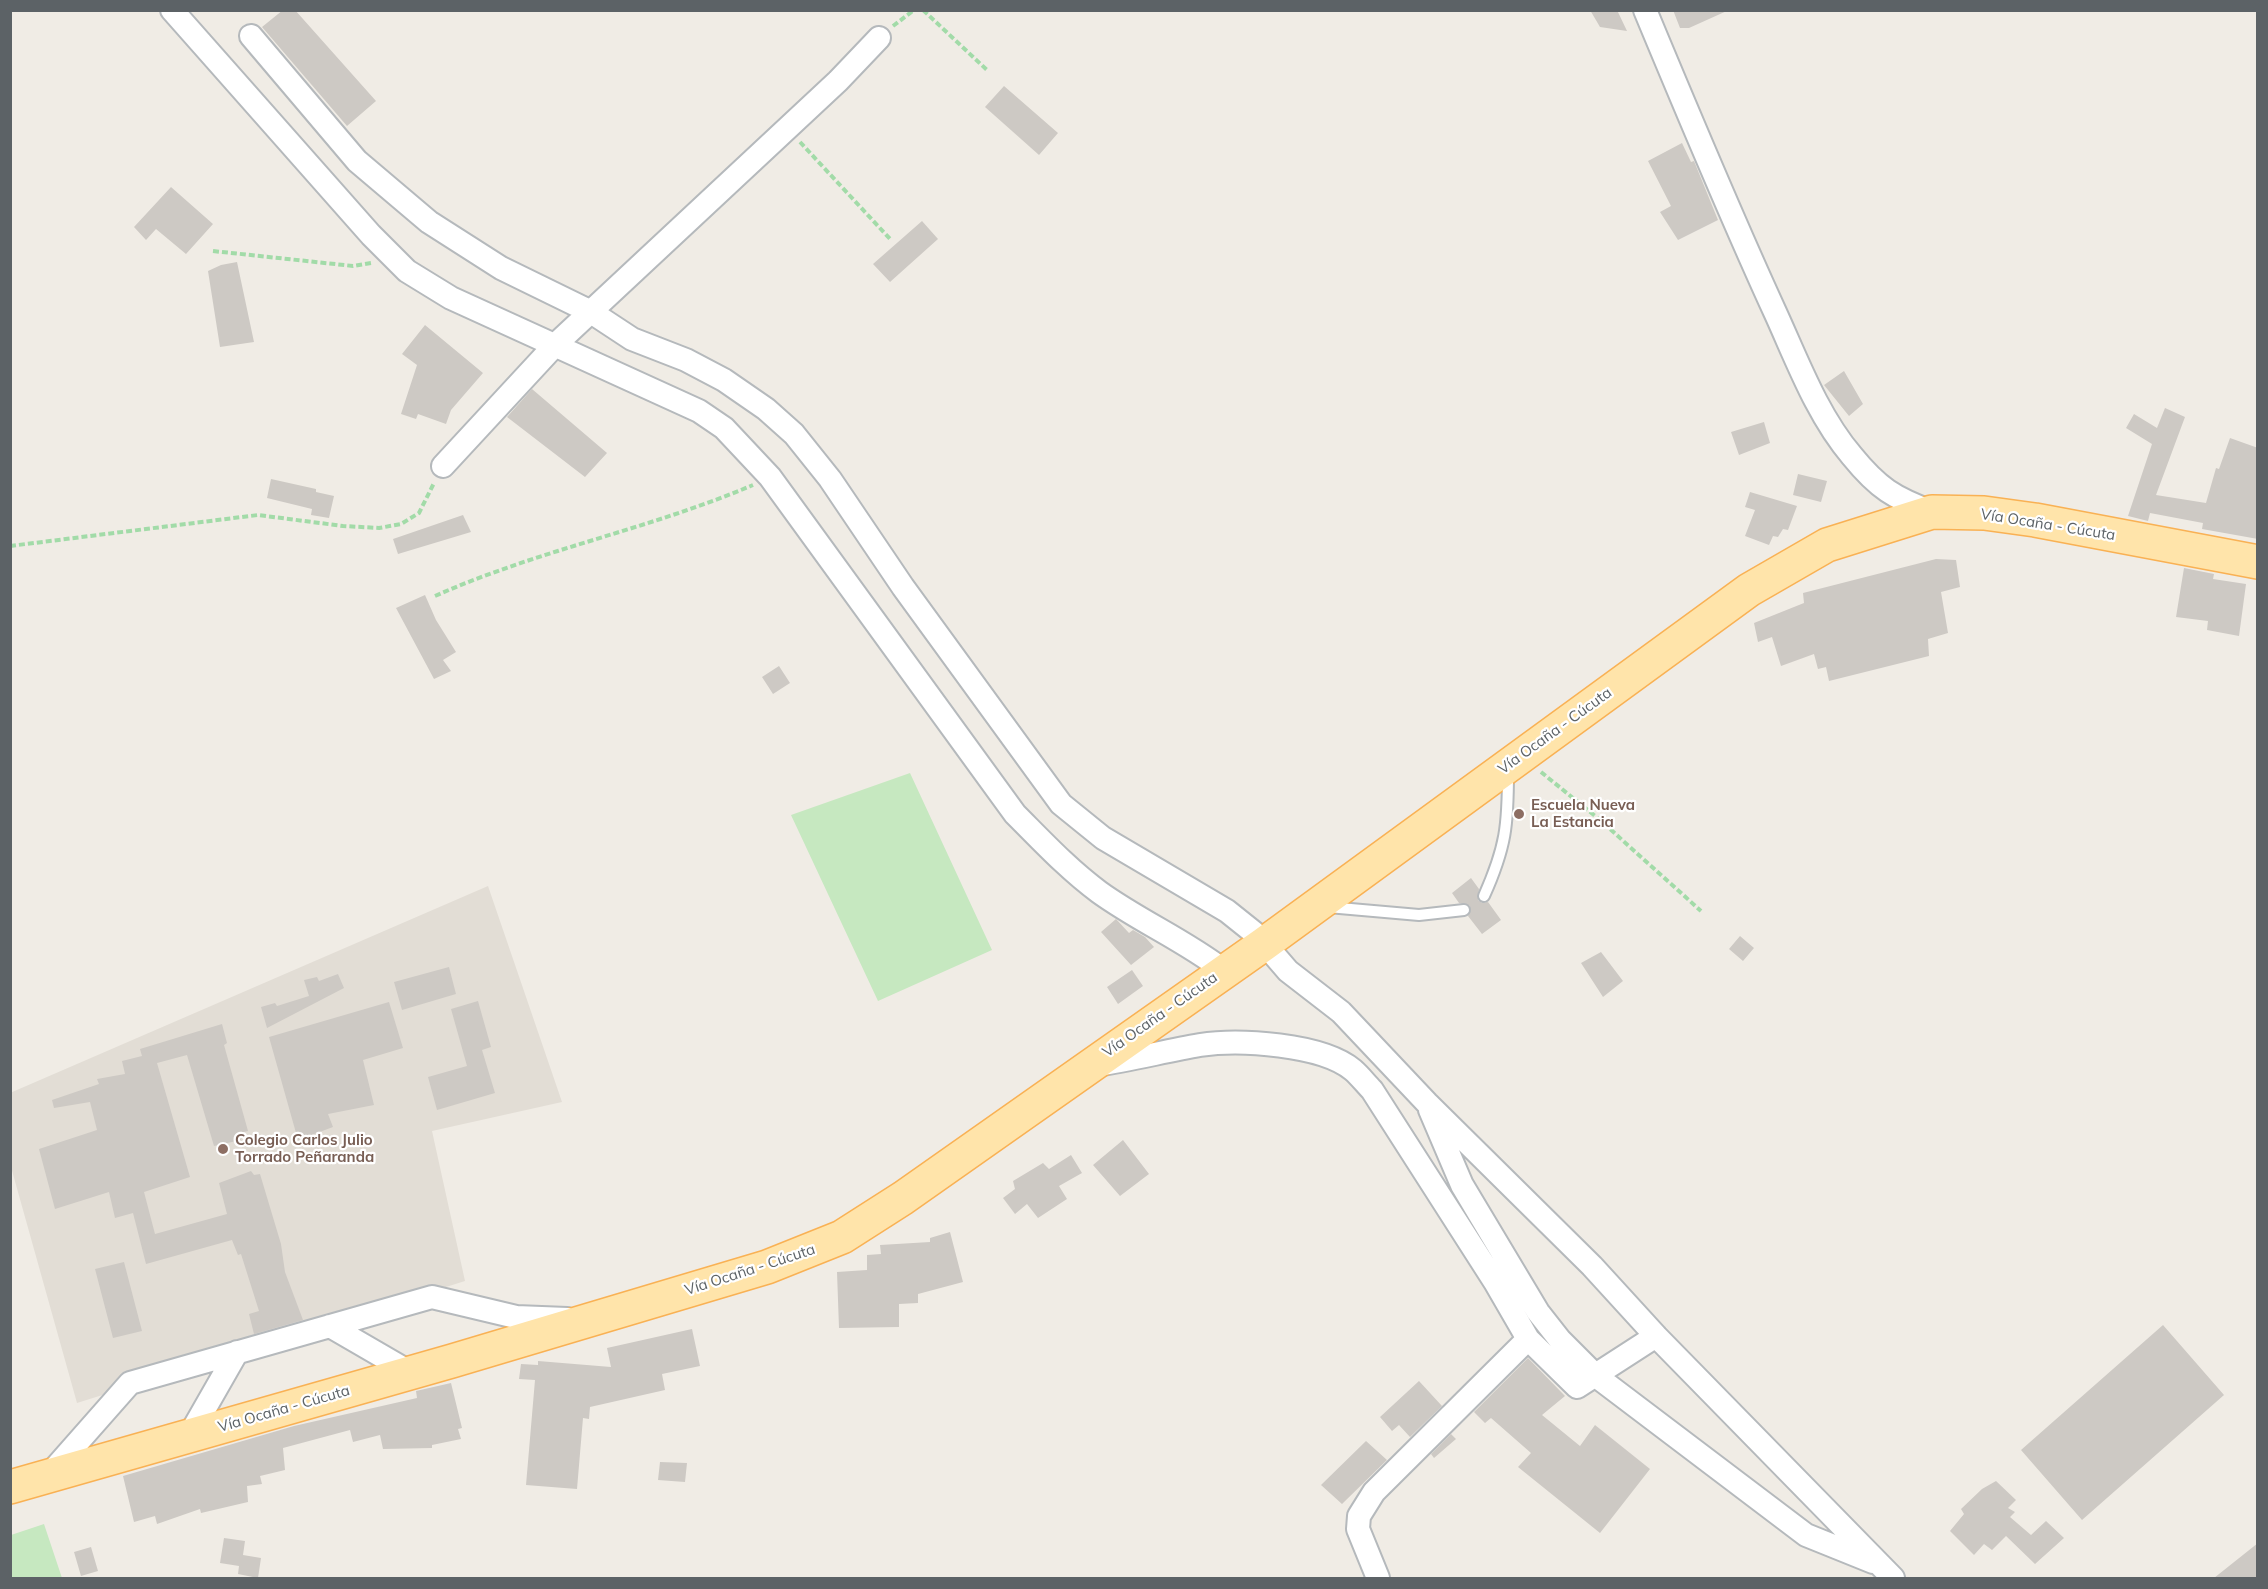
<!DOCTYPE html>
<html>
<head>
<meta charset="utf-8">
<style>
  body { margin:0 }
  #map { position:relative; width:2268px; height:1589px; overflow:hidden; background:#f0ece5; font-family:Mulish,sans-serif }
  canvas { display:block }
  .frame { position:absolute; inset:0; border:12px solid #5c6266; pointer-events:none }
</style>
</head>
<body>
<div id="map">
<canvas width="2268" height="1589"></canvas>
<div class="frame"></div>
</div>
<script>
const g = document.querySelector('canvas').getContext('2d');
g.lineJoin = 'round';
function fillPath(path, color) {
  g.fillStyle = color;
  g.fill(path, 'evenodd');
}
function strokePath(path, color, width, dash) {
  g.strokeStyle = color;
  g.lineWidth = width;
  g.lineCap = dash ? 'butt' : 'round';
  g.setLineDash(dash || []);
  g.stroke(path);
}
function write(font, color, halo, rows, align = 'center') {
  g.font = font + ' Mulish,sans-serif';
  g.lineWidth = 4.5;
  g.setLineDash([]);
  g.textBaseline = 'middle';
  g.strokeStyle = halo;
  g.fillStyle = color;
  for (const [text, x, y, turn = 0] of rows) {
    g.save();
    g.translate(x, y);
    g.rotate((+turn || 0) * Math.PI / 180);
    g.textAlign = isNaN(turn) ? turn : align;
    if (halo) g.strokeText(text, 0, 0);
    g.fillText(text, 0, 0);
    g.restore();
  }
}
const education = new Path2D(`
  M488 886 562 1102 432 1131 465 1281 77 1403 11 1167 10 1093Z`);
const green = new Path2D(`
  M910 773 992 950 878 1001 791 815Z
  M44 1524 62 1578H11V1535Z`);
const building = new Path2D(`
  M283 10H295L376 101 347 126 262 27Z
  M1590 10H1617L1627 31 1600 27Z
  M1673 10H1729L1689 28H1680Z
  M1004 86 1058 133 1039 155 985 107Z
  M1682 143 1691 162 1694 161 1718 220 1678 240 1660 212 1671 206 1648 161Z
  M171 187 213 224 186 254 156 229 146 240 134 227Z
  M922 221 938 239 890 282 873 264Z
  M237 262 254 342 220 347 208 271 221 265Z
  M425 325 483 373 451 410 446 424 418 414 416 419 401 414 417 365 402 354Z
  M1844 371 1863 404 1849 416 1824 385Z
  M532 389 607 453 585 477 507 417Z
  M2165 408 2185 417 2156 495 2206 503 2216 468 2219 469 2230 438 2258 448V539L2202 529 2203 523 2150 513 2148 521 2128 516 2152 444 2126 428 2134 414 2157 428Z
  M1764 422 1770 443 1739 455 1731 432Z
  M1798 474 1827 481 1821 502 1793 495Z
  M271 479 316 489V492L334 496 329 518 311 515 312 509 267 498Z
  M1750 492 1797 506 1788 530 1783 529 1778 537 1773 536 1769 545 1745 536 1755 510 1745 507Z
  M463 515 471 532 398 554 393 539Z
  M1936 559 1956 560 1960 587 1941 592 1948 633 1928 639 1929 656 1829 681 1826 667 1818 669 1814 654 1781 666 1772 637 1758 642 1754 623 1804 603 1803 593Z
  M2184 568 2214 574 2213 579 2246 584 2239 636 2207 630 2208 621 2176 617Z
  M425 595 436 620 456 652 443 660 451 671 434 679 396 608Z
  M779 666 790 683 773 694 762 677Z
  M1471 878 1479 889 1478 900 1482 903 1488 902 1501 920 1482 934 1468 916 1470 906 1459 903 1452 893Z
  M1116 919 1129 933 1133 930 1145 937 1154 947 1131 965 1101 932Z
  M1740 936 1754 948 1743 961 1729 949Z
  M1601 952 1623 981 1603 997 1581 963Z
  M449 967 456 994 402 1010 394 982Z
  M1132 970 1143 986 1118 1004 1107 987Z
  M338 974 344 988 267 1028 261 1007 275 1003 277 1006 309 996 304 980 317 977 319 981Z
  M478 1001 491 1047 482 1050 495 1093 437 1110 428 1077 467 1066 451 1009Z
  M389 1002 403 1048 363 1060 374 1105 328 1114 333 1127 298 1140 269 1037Z
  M222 1024 227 1043 224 1045 248 1131 240 1133 241 1140 214 1146 187 1055 157 1063 190 1177 144 1192 155 1234 227 1214 219 1183 251 1171 254 1175 260 1174 281 1244 285 1272 303 1320 254 1334 249 1314 259 1311 241 1254 238 1255 232 1240 146 1264 133 1213 115 1218 109 1192 55 1209 39 1149 97 1130 90 1102 54 1108 52 1100 99 1084 97 1079 125 1074 122 1061 142 1056 140 1049Z
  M1123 1140 1149 1174 1120 1196 1093 1165Z
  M1071 1155 1082 1173 1059 1186 1067 1199 1038 1218 1027 1204 1015 1214 1003 1198 1015 1189 1013 1181 1043 1163 1049 1169Z
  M950 1232 963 1282 918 1294V1303L899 1304V1327L839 1328 837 1272 867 1270V1255L881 1254 880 1245 930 1242V1238Z
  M124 1262 142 1331 113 1338 95 1269Z
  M2163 1325 2224 1395 2082 1520 2021 1450Z
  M692 1329 700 1366 662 1374 665 1390 590 1407 589 1419 583 1418 577 1489 526 1485 535 1380 519 1379 521 1364 538 1365V1361L611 1367 607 1348Z
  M1528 1358 1565 1396 1542 1415 1580 1446 1595 1425 1650 1469 1600 1533 1518 1467 1531 1453 1491 1418 1485 1423 1474 1412Z
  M1419 1381 1442 1406 1410 1437 1399 1425 1392 1431 1380 1417Z
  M451 1383 462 1428 458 1429 461 1439 432 1445V1448L383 1449 380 1435 353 1442 350 1430 283 1448 285 1470 260 1476 262 1484 247 1486 248 1502 201 1513 200 1509 157 1524 155 1516 134 1522 123 1476 294 1426 417 1398 416 1391Z
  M1451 1434 1456 1439 1434 1458 1431 1454Z
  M1366 1441 1387 1460 1342 1504 1321 1485Z
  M660 1462 687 1463 685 1482 658 1480Z
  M1996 1481 2016 1500 2008 1508 2015 1512 2010 1517 2031 1535 2046 1521 2064 1538 2035 1564 2006 1536 1992 1550 1984 1544 1974 1555 1950 1531 1964 1514 1961 1509 1982 1489Z
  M224 1538 245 1541 243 1555 261 1558 258 1578 238 1574 239 1566 220 1563Z
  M2258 1543V1578H2214Z
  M91 1547 98 1571 81 1576 74 1552Z`);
const path = new Path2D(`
  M923 10 987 70
  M893 26 914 10
  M800 142 891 240
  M213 251 353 266 371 263
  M10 546 258 515 343 526 379 528 401 524 419 513 434 483
  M435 596C538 550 650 529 753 485
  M1541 772 1600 820 1701 911`);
const service = new Path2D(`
  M1484 896C1506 847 1508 825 1508 772
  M1328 907 1419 915 1464 910`);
const minor = new Path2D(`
  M172 10 371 235 407 271 451 298 699 411 724 428 770 477 1015 814C1042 841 1068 869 1099 892 1139 921 1184 940 1223 970
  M1645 10C1687 111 1729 212 1775 312 1797 360 1817 415 1852 456 1878 488 1894 498 1932 512
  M251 36 357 161 429 222 501 268 591 312 632 339 686 360 724 380 766 409 794 434 830 479 903 587 1061 804 1103 838 1227 911 1257 935 1288 971 1341 1012 1427 1103 1592 1266 1656 1336 1893 1578
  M443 466 555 345 838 81 879 38
  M1096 1065C1131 1060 1165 1051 1200 1045 1239 1039 1322 1044 1353 1070 1360 1076 1366 1084 1372 1090L1495 1282 1528 1339 1577 1387 1656 1336
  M1430 1110 1462 1185 1538 1312 1560 1340 1596 1376 1806 1535 1873 1562
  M330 1326 411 1373
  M189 1436 237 1352
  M48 1476 130 1383 432 1297 516 1317 567 1319
  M1378 1578 1358 1529 1359 1516 1374 1492 1528 1339`);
const primary = new Path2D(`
  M10 1487 452 1361 767 1267 842 1237 903 1198 1264 944 1749 590 1827 545 1932 512 1984 513 2035 520 2258 562`);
const markers = [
  [1519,814,6,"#8d6e63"],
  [223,1149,6,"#8d6e63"]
];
const streetNames = [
  ["Vía Ocaña - Cúcuta",2048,525,9],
  ["Vía Ocaña - Cúcuta",1555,731,-36],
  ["Vía Ocaña - Cúcuta",1160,1015,-35],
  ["Vía Ocaña - Cúcuta",750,1270,-18],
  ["Vía Ocaña - Cúcuta",284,1409,-16]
];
const educationNames = [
  ["Escuela Nueva",1531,805],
  ["La Estancia",1531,822],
  ["Colegio Carlos Julio",235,1140],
  ["Torrado Peñaranda",235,1157]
];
fillPath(education, '#e2ddd5');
fillPath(green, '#c6e8c0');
fillPath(building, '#cdc9c4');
strokePath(service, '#b5b9bc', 14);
strokePath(minor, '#b5b9bc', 26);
strokePath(primary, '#f9b154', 36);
strokePath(path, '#a2dba8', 4, [6, 3]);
strokePath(service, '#fff', 10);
strokePath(minor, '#fff', 22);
strokePath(primary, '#ffe4aa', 33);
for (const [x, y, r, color] of markers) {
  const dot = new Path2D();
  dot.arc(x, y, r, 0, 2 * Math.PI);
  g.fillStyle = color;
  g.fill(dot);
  strokePath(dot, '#fff', 2);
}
write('15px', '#5c6266', '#fff', streetNames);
write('bold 15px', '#785e54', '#fff', educationNames, 'left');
</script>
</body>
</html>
